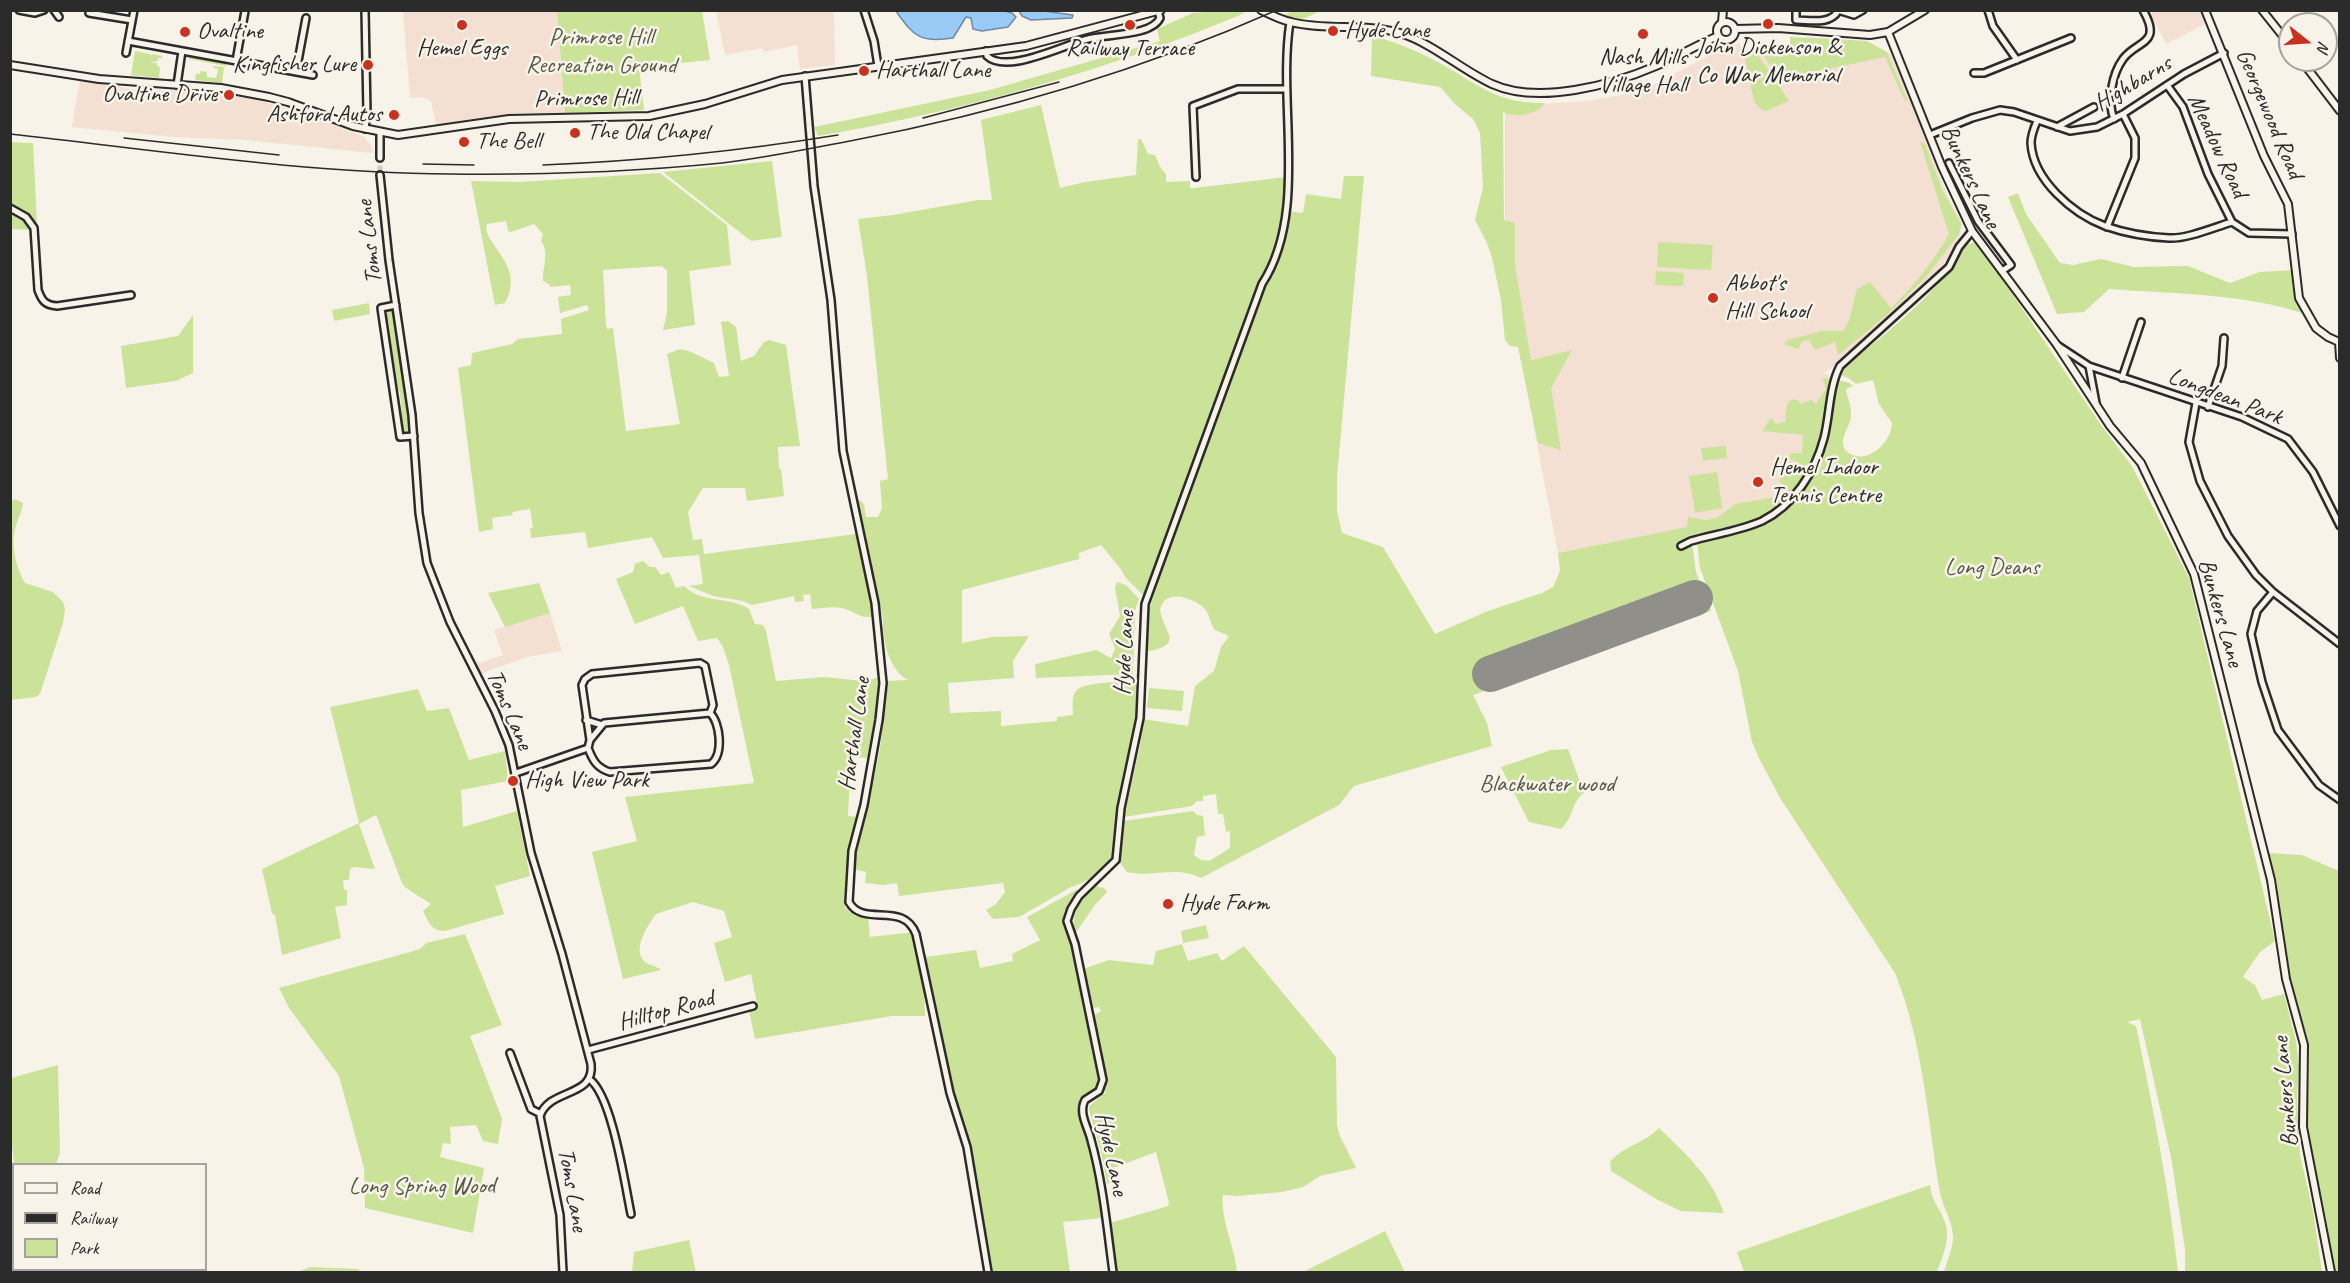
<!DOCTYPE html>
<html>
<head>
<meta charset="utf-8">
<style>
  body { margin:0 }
  #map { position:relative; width:2350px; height:1283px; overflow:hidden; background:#f7f3e8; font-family:Caveat,sans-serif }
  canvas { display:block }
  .frame { position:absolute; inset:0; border:12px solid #2b2b2b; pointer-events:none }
  .legend { position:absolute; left:12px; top:1163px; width:195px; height:108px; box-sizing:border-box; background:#f7f3e8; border:2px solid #a5a39c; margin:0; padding:8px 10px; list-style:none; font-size:18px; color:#2b2b2b }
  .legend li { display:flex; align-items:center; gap:12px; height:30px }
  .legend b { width:30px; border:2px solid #a5a39c }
  .north { position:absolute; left:2278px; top:12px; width:60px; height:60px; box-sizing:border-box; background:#f7f3e8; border:2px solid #a5a39c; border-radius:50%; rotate:107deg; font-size:16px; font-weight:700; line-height:24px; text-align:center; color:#2b2b2b }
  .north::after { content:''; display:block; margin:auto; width:21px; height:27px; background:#c8321e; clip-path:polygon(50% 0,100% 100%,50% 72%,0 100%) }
</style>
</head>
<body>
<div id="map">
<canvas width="2350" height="1283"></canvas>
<div class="frame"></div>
<ul class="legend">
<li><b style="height:8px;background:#f7f3e8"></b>Road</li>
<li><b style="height:8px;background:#2b2b2b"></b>Railway</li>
<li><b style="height:16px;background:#cbe399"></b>Park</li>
</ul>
<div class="north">N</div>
</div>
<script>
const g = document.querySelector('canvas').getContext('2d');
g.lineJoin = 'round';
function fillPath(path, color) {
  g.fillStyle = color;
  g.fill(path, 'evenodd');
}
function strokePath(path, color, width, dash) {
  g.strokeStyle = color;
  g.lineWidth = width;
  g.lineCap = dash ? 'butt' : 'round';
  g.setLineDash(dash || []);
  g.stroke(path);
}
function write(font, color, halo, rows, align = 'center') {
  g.font = font + ' Caveat,sans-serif';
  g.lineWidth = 5;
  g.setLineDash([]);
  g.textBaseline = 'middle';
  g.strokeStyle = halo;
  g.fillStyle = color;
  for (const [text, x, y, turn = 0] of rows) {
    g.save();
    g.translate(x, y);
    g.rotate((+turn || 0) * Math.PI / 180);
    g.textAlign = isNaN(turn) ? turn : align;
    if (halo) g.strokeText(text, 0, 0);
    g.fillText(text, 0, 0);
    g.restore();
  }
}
const built = new Path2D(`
  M403 11H557L565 113 518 116 436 126 431 101 423 97 410 98Z
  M716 11H834L835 65 800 69 797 45 764 52 762 48 725 55Z
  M2149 11H2202L2207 23 2166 44Z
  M1806 37 1867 41 1892 55 1923 125 1922 126 1923 134 1948 197 1963 224 1958 243 1936 275 1850 354 1824 373 1833 378 1821 439 1814 465 1796 494 1766 516 1756 520 1691 535 1689 527 1558 553 1517 340 1505 236V112L1502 98 1511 102 1541 104 1587 101 1643 91 1715 52 1734 45 1739 43 1746 55 1755 50 1752 44 1755 42 1782 79 1806 74Z
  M80 80 145 91 177 90 249 98 301 112 364 137 372 146 373 153 245 140 175 137 72 127Z
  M550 613 562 651 527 657 490 670 481 675 475 661 481 663 503 655 494 630Z`);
const green = new Path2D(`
  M1231 10 1245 13C1108 70 964 111 818 136L814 127 990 90 1160 41 1157 29 1193 13Z
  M557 11H702L710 60 639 67 644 110 565 113Z
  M1293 11V10L1320 11 1303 19 1283 16Z
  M1372 35C1394 42 1415 50 1436 61 1477 83 1495 104 1545 103 1535 116 1517 118 1503 112L1504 220 1515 223V266L1531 360 1572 350 1551 388 1561 450 1538 443 1518 347 1510 346 1505 340 1501 300 1492 258 1487 243 1475 220 1483 188 1480 133 1474 120 1456 105 1440 87 1371 76Z
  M1790 37 1867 41 1887 52 1908 102 1903 97 1885 57 1780 79 1762 53 1790 49Z
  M1754 49 1789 101 1766 111 1759 108 1754 101 1744 55Z
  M135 51 150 54V56L152 54 162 56V58H158V61L150 62 157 63V66L160 67 159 78 131 75Z
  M190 55 227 62 226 66 189 59Z
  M214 66 224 67 222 83 195 80 196 74H200V71L207 72V77L216 78 218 69 213 68Z
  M1041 105 1060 188 1085 182 1136 175 1138 139H1141L1148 154 1155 155 1160 167 1166 174V182L1190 181V188H1194L1286 177 1277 242 1272 260 1249 305 1146 595H1143L1126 578 1120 568 1101 545 1079 553V559L962 590V643L992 637 1029 636 1013 661 1014 678 948 683 950 713 1001 711V726L1057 721V717L1073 715C1073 708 1071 697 1076 691 1084 681 1125 682 1139 681L1133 748 1113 863C1106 870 1080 885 1071 887L1019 917 993 919 986 910 996 904 1005 892 1003 883 899 896 897 883 883 885 865 883 866 872 856 870C853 843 863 818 870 792 880 757 886 717 885 681L908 680C889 670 882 640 883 619L858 499 864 504 866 517H878L882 508 880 481 888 479 867 276 858 219 893 215 978 200H992L981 120Z
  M10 142 33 143 37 224 25 214 11 207Z
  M1920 142 1925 144 1942 189 1961 224 1959 234 1927 276 1887 315 1838 355 1835 342 1815 350 1809 340 1802 342 1798 349 1784 344 1788 339 1789 340 1821 331H1843L1849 320 1857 289 1870 282 1891 308C1914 286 1934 261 1949 234Z
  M772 161 782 237 751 241 663 172Z
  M660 173 727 225 731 265 689 271 695 325 663 330 667 313V270L661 266 603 270 606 325 607 329 613 328 626 431 680 424 667 354 680 349 689 351 714 363 719 377 729 376 721 322 728 321 736 327 741 361 754 356 764 342 769 340 786 345 800 446 778 447 779 469H781L784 496 747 501 745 488H703L688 512 693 540 702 539 704 554 856 534 874 616C860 620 855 611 842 608 832 606 822 608 812 609L810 594 803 595 804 601 795 602 794 596 752 605 743 601 713 596 689 586 703 584 699 555 663 558 652 537 588 548 585 532 531 538 530 529 533 527 530 509 512 512 513 515 492 518 493 529 479 532 458 368 471 365 472 353 512 344 518 339 562 334 561 319 589 310 587 305 560 313 558 297 571 295 570 285 550 287 549 284 543 281C542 268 550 253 541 241L543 234 534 224 511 232 508 231 506 221 487 224C481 244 527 264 505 303L495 305 471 181 519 182Z
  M1344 176H1364L1337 477V511L1342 533 1383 547 1435 634 1488 611 1542 593 1553 587 1560 571 1558 553 1687 527 1688 517 1706 520 1717 518 1735 504 1782 496 1780 481 1782 457 1806 470 1807 474C1799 487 1790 501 1777 510 1755 524 1716 528 1691 535L1696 572 1711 611 1473 695 1487 723 1492 746 1354 786 1339 805 1201 878C1175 865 1154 878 1127 872L1120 863 1123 821 1193 811 1197 815 1203 816 1205 835 1197 837 1194 855 1201 860 1209 861 1230 848V831L1226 832 1223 814H1218L1216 794 1203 796V801H1197L1192 806 1124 817 1140 746 1142 719 1188 726 1195 686 1214 671 1221 647 1229 636 1215 630C1210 624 1210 614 1204 608 1192 597 1164 588 1160 610 1165 635 1186 645 1144 652L1147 617 1159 579 1239 354 1260 299 1277 264 1288 211 1303 213 1306 194 1341 199Z
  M2018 193 2026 214 2060 263 2073 265 2101 259 2134 267 2188 266 2230 283 2260 272 2296 270 2305 314C2243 293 2173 294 2109 289L2084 312 2057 314 2008 197Z
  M10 212 26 220 32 230 11 229Z
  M1658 242 1713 245 1711 270 1657 267Z
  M1974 242 1990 261 2101 425 2132 466 2189 578 2275 941 2260 952 2243 977 2255 985 2262 1000 2284 994 2296 1041 2299 1068 2297 1098 2300 1155 2313 1211 2322 1272H2185V1249L2171 1157 2140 1019 2127 1022 2136 1026C2153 1107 2169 1190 2178 1272H1944C1947 1261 1953 1249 1953 1237 1953 1222 1943 1208 1940 1193 1927 1117 1924 1046 1895 973L1780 798 1760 760 1752 742 1738 671 1700 568 1697 542 1772 523H1764V520C1773 515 1783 510 1791 503 1825 472 1831 422 1838 380L1850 383 1853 386 1846 389C1847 397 1851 405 1851 413 1852 427 1838 436 1845 450 1864 468 1891 445 1892 423L1879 404 1873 380 1856 384 1850 379 1837 373C1868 348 1908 317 1935 287 1946 273 1957 247 1974 242Z
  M1656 271 1684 273 1683 286 1655 285Z
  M369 303 370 314 334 321 332 310Z
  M387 309H392L395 315 411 428 409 434 403 431 400 392 398 389 391 345 389 323 386 319Z
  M193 315V373L176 381 126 388 121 346 178 336Z
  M1822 378 1831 379C1828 395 1819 462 1807 468L1790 459V453H1802L1803 435 1762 431 1771 418 1776 424 1785 422 1787 404 1792 399 1797 400 1801 404 1811 400 1816 404 1826 389Z
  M1726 446 1727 458 1703 461 1701 448Z
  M1717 472 1722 508 1695 513 1689 476Z
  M15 499 23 503C22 512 18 518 16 526 10 543 16 568 25 583L53 592 63 602 65 609 63 623 40 694 36 697 11 700 10 502Z
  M643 561 650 567H655L661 575 669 572 676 588 684 586C702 604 730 596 749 609L755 624 763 625 766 631 776 681 824 677 863 681 881 677 869 758 851 757 848 816 858 817 849 851 845 908 855 916H868L870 937 914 932 924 988 925 1016H892L755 1039 749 1011 758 1008 751 974 725 982 714 943 732 937 724 911 693 902 656 914C648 925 632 949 644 961 649 966 656 965 661 970L623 979 592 852 637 841 625 797 754 783 729 665 723 647 717 638 698 641 683 606 635 624 616 579 633 572 635 564Z
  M1117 582 1126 585 1139 599 1135 611 1133 674 1036 678 1035 664 1096 650 1111 658 1115 649 1109 634 1120 616 1115 588Z
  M539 583 550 613 505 627 488 593Z
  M1149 688 1184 691 1182 711 1147 708Z
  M418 689 427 711 449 708 469 760 505 751 508 781 461 790 463 827 517 811 530 876 495 886 504 914 445 931C431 931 429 923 423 911L431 904 406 888 402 883 376 815 359 824 375 869 354 867 350 869 349 880H343L344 890H347V905L335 907 341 938 282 955 275 915 272 913 262 869 359 823 330 707Z
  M1568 749 1584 793C1572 800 1574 817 1561 829L1529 822 1501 767 1551 750Z
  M2267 853 2302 855 2339 871V1272H2331L2303 1127 2304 1045 2285 973Z
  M1096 884 1098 887 1104 888 1107 892 1094 906 1075 934C1070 911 1081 899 1096 884Z
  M1078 889 1067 910 1065 922 1073 946 1099 1073 1100 1084C1094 1092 1084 1095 1079 1103L1098 1175 1102 1218 1063 1222 1070 1272H989L985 1238 973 1180 970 1145 948 1077 924 969 926 957 976 950 980 968 1013 961 1012 954 1040 940 1027 917Z
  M1206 925 1209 938 1183 943 1181 931Z
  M465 934 502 1025 470 1036 502 1119 498 1144 483 1141 476 1125 450 1127 451 1144 443 1143 440 1157 484 1168 473 1233 365 1208 364 1168 339 1076 289 1008 279 988 410 952 420 949 426 943Z
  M1182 944 1188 961 1217 953 1222 961 1244 946 1336 1057 1337 1126 1340 1136 1356 1168 1320 1176 1303 1187 1282 1192 1237 1196 1223 1195C1220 1219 1235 1247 1237 1272H1116L1110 1223 1168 1206 1169 1203 1156 1152 1108 1170 1110 1183 1107 1184 1101 1152 1089 1110V1106L1106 1092 1102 1088C1110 1070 1097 1035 1092 1016L1101 1011 1099 1007 1090 1008 1083 969 1109 960 1153 965 1156 951Z
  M58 1065 60 1153 56 1164H14L10 1127 11 1078Z
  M1659 1128C1687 1156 1710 1174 1724 1213L1681 1211 1656 1199 1611 1171 1610 1162C1623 1146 1645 1143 1659 1128Z
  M1930 1185C1931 1201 1942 1211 1946 1225 1950 1240 1942 1258 1937 1272H1744L1737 1252Z
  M1385 1231 1405 1272H1303Z
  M689 1240 696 1272H632L634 1252Z
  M310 1267 359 1269V1272H297Z`);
const water = new Path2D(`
  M896 11H1004L1012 13 1016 17 1008 27 982 31 973 29 971 18 966 17 953 38C921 43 914 37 896 11Z
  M1019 11H1044L1073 15 1072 18 1031 20 1022 16Z`);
const runway = new Path2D(`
  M1490 674 1695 598`);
const minorTunnel = new Path2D(`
  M380 158V175`);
const minor = new Path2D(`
  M19 10 35 13 44 10
  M54 10 59 17
  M365 10 367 113 365 129
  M864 10 874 41 878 66
  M1796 10V20C1810 20 1830 25 1838 11
  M1838 10 1854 15 1863 10
  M1988 10 1993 26 2017 60
  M89 13 132 20
  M128 41 313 75
  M986 51 987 56C1007 75 1065 44 1088 39 1106 34 1152 36 1160 18L1158 11
  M126 53 134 10
  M236 61 245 11
  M296 72 306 18
  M1974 73H1984L2071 38
  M805 76 814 186 831 300 843 451 875 603 883 683 879 720 864 805 852 851 849 902C863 928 903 900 916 934L950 1093 967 1147 988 1272
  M177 85 182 51
  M2167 85 2183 107 2208 174 2232 222
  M2114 119C2107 102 2112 74 2123 59 2137 40 2163 45 2143 10
  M2037 121C2034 128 2031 135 2031 143 2033 180 2073 214 2105 226 2125 233 2148 237 2169 238 2187 239 2215 227 2232 222L2249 233 2292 234
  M2057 127 2094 107
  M1930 135 1972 118 2000 110 2014 112 2070 131 2097 127 2123 114 2184 74 2224 53
  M380 158V133
  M1949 163 1978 221 2011 265 2002 271
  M380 175 389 260 412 415 419 513 427 563 450 622 495 711 509 745 531 853 562 954 591 1064C595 1098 549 1088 540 1116L560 1215 563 1272
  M1196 177 1193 106 1238 89H1286
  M10 208 26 217 34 228 38 290C42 301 45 305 57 306L131 295
  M2107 227 2135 158V138L2123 114
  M396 305 381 308 400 437 414 436
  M2057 345 2089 366 2242 417 2288 439 2313 472 2340 526
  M2089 366 2096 403
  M2122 378 2141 322
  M2196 403 2189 442 2200 481 2228 536 2256 575 2273 592 2340 644
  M2208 407 2222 366 2224 338
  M1681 546 1691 541C1712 535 1742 530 1762 521 1794 505 1815 472 1824 438 1830 415 1829 387 1840 366L1949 267 1959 247 1972 231
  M2273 592 2257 611 2251 634 2262 682 2278 730 2319 785 2340 800
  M586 720 602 725
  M590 740 582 685 585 679 592 674 700 663 705 666 713 705 710 713
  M588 748C593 761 597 768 610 772L711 764C724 754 720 722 710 713
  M588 748 590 740 604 723 710 713
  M516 773 588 748
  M588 1050 753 1006
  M510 1053 531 1109 541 1114
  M589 1079C612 1094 625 1185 631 1214
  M1113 1272C1107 1228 1103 1183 1091 1140 1088 1127 1078 1113 1085 1100L1099 1091 1103 1080 1075 944 1067 921 1071 909 1079 896 1116 860 1121 808 1140 718 1145 604 1262 284C1309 212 1277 104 1290 22`);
const tertiary = new Path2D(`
  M1261 10C1271 15 1281 20 1291 22 1326 31 1365 23 1400 33 1434 44 1460 69 1492 84 1538 105 1612 85 1656 66 1677 57 1697 45 1718 36
  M2205 10 2264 156 2288 204 2299 298 2316 328 2328 337 2339 342 2340 358
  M2262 10 2290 45
  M1717 31a9 9 0 1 1 18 0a9 9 0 1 1-18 0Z
  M1722 22 1723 10
  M1735 29 1778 28 1870 35 1888 32 1925 10
  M1888 32 1942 167 1972 231 2057 345 2110 426 2141 463 2194 574 2271 880 2286 979 2304 1045 2303 1127 2331 1272
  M2301 60 2340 111
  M10 65 99 79 221 88 269 97 288 102 353 126 398 135 509 119 649 116 705 104 782 80 1026 46 1161 10`);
const rail = new Path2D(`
  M923 118 1059 82
  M10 134C156 150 303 173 450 174 541 175 632 172 722 163 765 158 808 149 850 141 998 113 1140 71 1277 10
  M124 138 279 155
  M423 164 474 165
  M543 165C642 161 740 151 838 135`);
const markers = [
  [1768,24,6,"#c8321e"],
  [462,25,6,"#c8321e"],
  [1130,25,6,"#c8321e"],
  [1333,31,6,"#c8321e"],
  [185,32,6,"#c8321e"],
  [1643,34,6,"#c8321e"],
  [368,65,6,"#c8321e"],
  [864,71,6,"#c8321e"],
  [229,95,6,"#c8321e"],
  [394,115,6,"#c8321e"],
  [575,133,6,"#c8321e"],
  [464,142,6,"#c8321e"],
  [1713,298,6,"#c8321e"],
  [1758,482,6,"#c8321e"],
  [513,781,6,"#c8321e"],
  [1168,904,6,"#c8321e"]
];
const poiNames = [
  ["Hyde Lane",1345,31],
  ["Ovaltine",197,32],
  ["John Dickenson &",1768,48,"center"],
  ["Co War Memorial",1768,76,"center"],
  ["Hemel Eggs",462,49,"center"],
  ["Railway Terrace",1130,49,"center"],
  ["Nash Mills",1643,58,"center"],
  ["Village Hall",1643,86,"center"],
  ["Kingfisher Lure",356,65,"right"],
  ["Harthall Lane",876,71],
  ["Ovaltine Drive",217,95,"right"],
  ["Ashford Autos",382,115,"right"],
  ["The Old Chapel",587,133],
  ["The Bell",476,142],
  ["Abbot's",1725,284],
  ["Hill School",1725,312],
  ["Hemel Indoor",1770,468],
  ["Tennis Centre",1770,496],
  ["High View Park",525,781],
  ["Hyde Farm",1180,904]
];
const parkNames = [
  ["Primrose Hill",601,38],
  ["Recreation Ground",601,66],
  ["Long Deans",1992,568],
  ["Blackwater wood",1547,785],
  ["Long Spring Wood",422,1187]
];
const streetNames = [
  ["Highbarns",2133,84,-31],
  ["Primrose Hill",586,99,-1],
  ["Georgewood Road",2269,114,67],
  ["Meadow Road",2217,146,65],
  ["Bunkers Lane",1970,177,65],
  ["Toms Lane",370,242,-97],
  ["Longdean Park",2225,397,21],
  ["Bunkers Lane",2220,613,74],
  ["Hyde Lane",1125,653,-87],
  ["Toms Lane",509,710,67],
  ["Harthall Lane",855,734,-82],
  ["Hilltop Road",666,1011,-15],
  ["Bunkers Lane",2286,1092,-95],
  ["Hyde Lane",1111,1154,78],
  ["Toms Lane",572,1190,80]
];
fillPath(built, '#f3e0d2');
fillPath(green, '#cbe399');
fillPath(water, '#9acaf6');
strokePath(water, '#6e8aa5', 1.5);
strokePath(runway, '#918f8a', 36);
strokePath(minorTunnel, '#cecbc2', 5, [5, 2.5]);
strokePath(minor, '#2b2b2b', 10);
strokePath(tertiary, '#2b2b2b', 10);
strokePath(minor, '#f7f3e8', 5);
strokePath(tertiary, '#f7f3e8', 6);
strokePath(rail, '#2b2b2b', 1.5);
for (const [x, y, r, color] of markers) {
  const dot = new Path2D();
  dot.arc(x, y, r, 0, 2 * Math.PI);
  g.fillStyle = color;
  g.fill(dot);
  strokePath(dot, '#f7f3e8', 2);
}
write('24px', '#2b2b2b', '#f7f3e8', poiNames, 'left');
write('24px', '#535946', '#f7f3e8', parkNames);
write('24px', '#2b2b2b', '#f7f3e8', streetNames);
</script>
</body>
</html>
